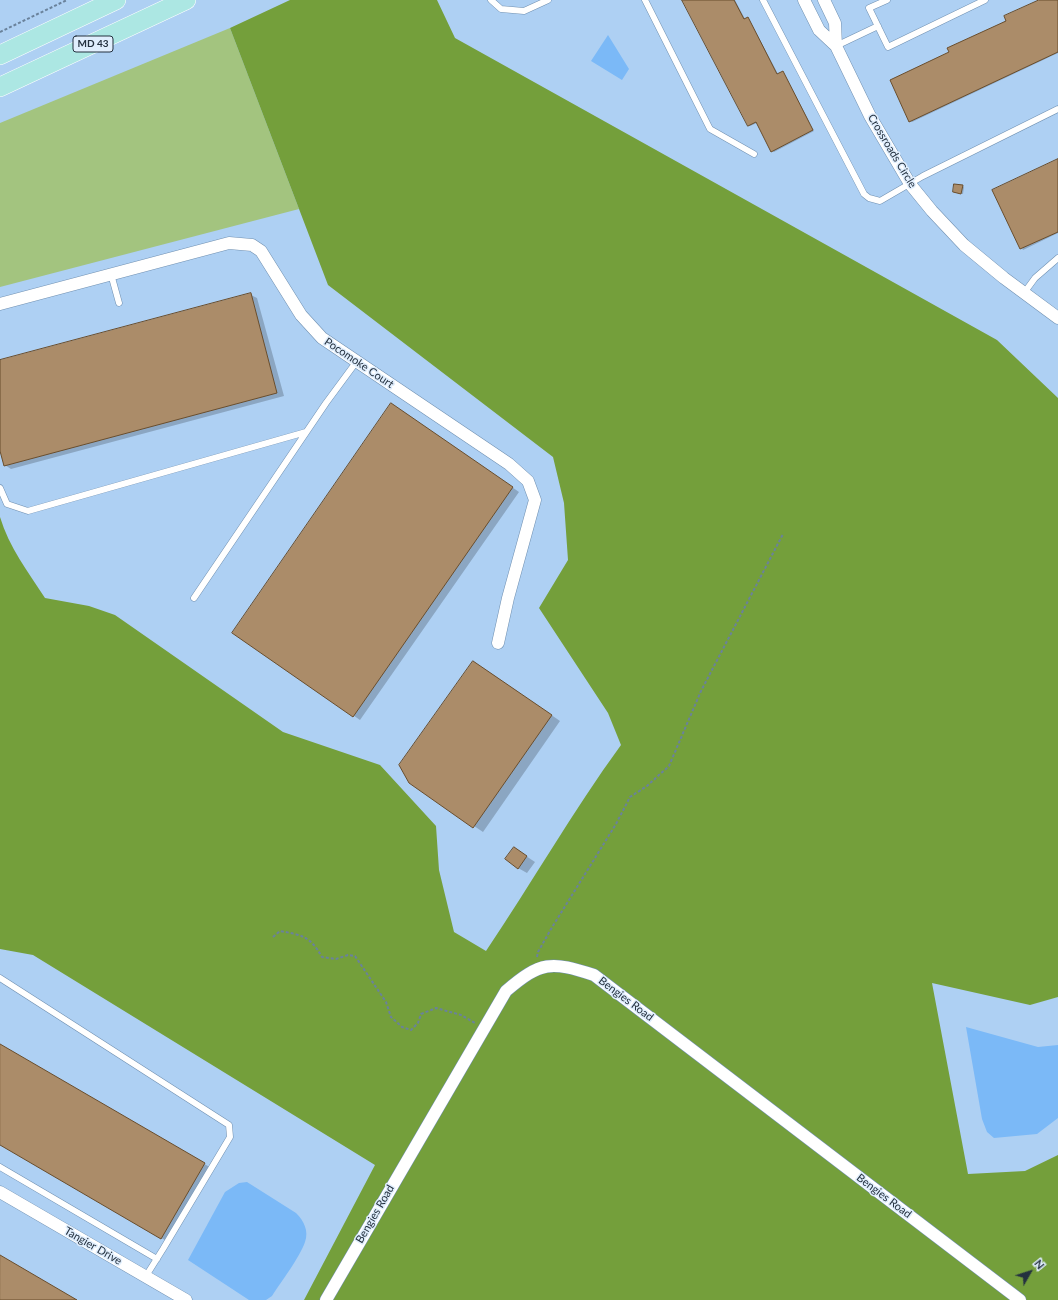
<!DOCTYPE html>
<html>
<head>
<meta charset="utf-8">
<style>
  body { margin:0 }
  #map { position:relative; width:1058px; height:1300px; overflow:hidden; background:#aed0f3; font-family:Lato,sans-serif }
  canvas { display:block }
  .north { position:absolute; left:1010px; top:1252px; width:40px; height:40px; -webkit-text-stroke:3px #e0eefd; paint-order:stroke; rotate:51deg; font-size:11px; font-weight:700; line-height:16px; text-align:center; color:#24313f }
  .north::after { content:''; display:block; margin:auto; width:14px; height:18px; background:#24313f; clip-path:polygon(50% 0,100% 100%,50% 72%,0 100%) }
</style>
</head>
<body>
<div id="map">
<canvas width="1058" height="1300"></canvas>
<div class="north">N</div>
</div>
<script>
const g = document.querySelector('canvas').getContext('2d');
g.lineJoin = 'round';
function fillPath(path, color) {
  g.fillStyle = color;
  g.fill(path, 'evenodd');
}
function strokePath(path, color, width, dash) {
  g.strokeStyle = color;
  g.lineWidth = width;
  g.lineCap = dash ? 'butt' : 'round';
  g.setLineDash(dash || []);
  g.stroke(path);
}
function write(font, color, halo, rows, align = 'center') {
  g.font = font + ' Lato,sans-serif';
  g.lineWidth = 3;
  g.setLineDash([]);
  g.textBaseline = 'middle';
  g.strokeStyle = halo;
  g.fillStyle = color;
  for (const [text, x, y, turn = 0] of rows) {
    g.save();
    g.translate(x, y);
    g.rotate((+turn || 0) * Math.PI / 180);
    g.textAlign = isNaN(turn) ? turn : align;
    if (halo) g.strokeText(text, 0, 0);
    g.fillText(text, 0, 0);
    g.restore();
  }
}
const green = new Path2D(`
  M230 28 299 209 0 287V123Z`);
const forest = new Path2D(`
  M290 0H437L455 38 997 340 1058 398V997L1030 1005 932 983 968 1174 1025 1171 1058 1155V1300H304L375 1165 33 955 0 949V517C9 547 28 572 45 598L89 606 115 615 283 732 380 765 436 826 439 870 454 932 486 951C532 883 572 812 621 745L608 713 539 608 568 560 564 503 553 457 328 285 230 28Z`);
const water = new Path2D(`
  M608 35 629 69 622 80 591 61Z
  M966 1027 1038 1047 1058 1045V1118L1037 1134 994 1138 987 1132 982 1119Z
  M247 1182 296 1213C304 1221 309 1231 305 1242 300 1257 281 1282 272 1296L266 1300H249L188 1260 225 1192 239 1183Z`);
const shadow = new Path2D(`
  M683 0H735L745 19H749L778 74 784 73 814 131 774 152 772 151 757 123 750 126 748 125Z
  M1041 0H1058V53L912 122 910 121 950 53Z
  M1058 160V233L1023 250 994 190Z
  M963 186 964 187 963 194 954 192Z
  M251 295 257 298 284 396 11 469 5 465 0 447V361Z
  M398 408 519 492 360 720 233 632Z
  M482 667 560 721 483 832 410 783Z
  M523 854 535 862 527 873 518 868Z
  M0 1045 213 1169 170 1243 0 1144Z`);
const building = new Path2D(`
  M682 0H734L744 19 748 17 777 74 783 71 813 130 771 152 756 122 748 126Z
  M1039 0H1058V52L909 122 890 80 949 52 947 48 1006 21 1004 16Z
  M1058 159V232L1020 249 992 190Z
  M954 184 963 185 961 194 953 192Z
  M251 293 277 393 4 466 0 451V360Z
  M391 403 513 487 353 717 232 633Z
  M473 661 552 715 473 828 409 783 399 765Z
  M514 847 527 856 518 869 505 859Z
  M0 1044 205 1163 161 1239 0 1145Z
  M0 1255 77 1300H0Z`);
const path = new Path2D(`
  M0 32 67 0
  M273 937 280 931C302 935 310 936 322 957L336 959 348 955 355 956 386 1002 391 1017 402 1027 411 1030 418 1023 421 1014 436 1008 461 1015 475 1023
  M537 957 538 952 551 929 616 824 630 797 647 786 669 766 701 691 783 534`);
const lane = new Path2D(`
  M491 0 501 9 524 11 548 0
  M645 0 710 129 754 154
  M763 0 864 194 869 198 880 201 923 176 1058 109
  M887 0 869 8 888 47 985 0
  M836 46 878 26
  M111 274 119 303
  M1024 293 1035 278 1058 258
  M0 488 7 504 28 511 306 432
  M194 598 326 403 357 361
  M0 978 229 1125 230 1137 163 1249 146 1276
  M0 1167 157 1259`);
const street = new Path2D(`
  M804 0 819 30 836 46 870 116 910 184 932 211 964 245 1004 278 1058 318
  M824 0 835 23 836 46
  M0 304 229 243 252 245 261 251 301 315 322 338 509 464 528 481 535 500 508 598 498 643
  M0 1192 186 1300
  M326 1300 506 991C541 961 551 961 594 975L1020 1300`);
const primary = new Path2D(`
  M0 55 116 0
  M0 87 186 0`);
const shields = [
  [93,44,40]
];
const shieldNames = [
  ["MD 43",93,44]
];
const streetNames = [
  ["Crossroads Circle",892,151,59],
  ["Pocomoke Court",359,363,34],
  ["Bengies Road",626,999,37],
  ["Bengies Road",884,1196,37],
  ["Bengies Road",375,1214,-60],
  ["Tangier Drive",93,1246,30]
];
fillPath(green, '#a3c47f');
fillPath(forest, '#749f3b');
fillPath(water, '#7bb9f7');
fillPath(shadow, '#0003');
fillPath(building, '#ab8c69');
strokePath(building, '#694d2c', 1);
strokePath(lane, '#7090b1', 7);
strokePath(street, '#7090b1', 13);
strokePath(primary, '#fff', 20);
strokePath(path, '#6a829b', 2, [3, 2]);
strokePath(lane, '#fff', 6);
strokePath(street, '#fff', 12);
strokePath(primary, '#ace7e3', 19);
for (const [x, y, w] of shields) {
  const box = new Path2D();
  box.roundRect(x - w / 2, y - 8, w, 16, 3);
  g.fillStyle = '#e0eefd';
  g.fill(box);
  strokePath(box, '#24313f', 1);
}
write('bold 10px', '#24313f', null, shieldNames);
write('11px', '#24313f', '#e0eefd', streetNames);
</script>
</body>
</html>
